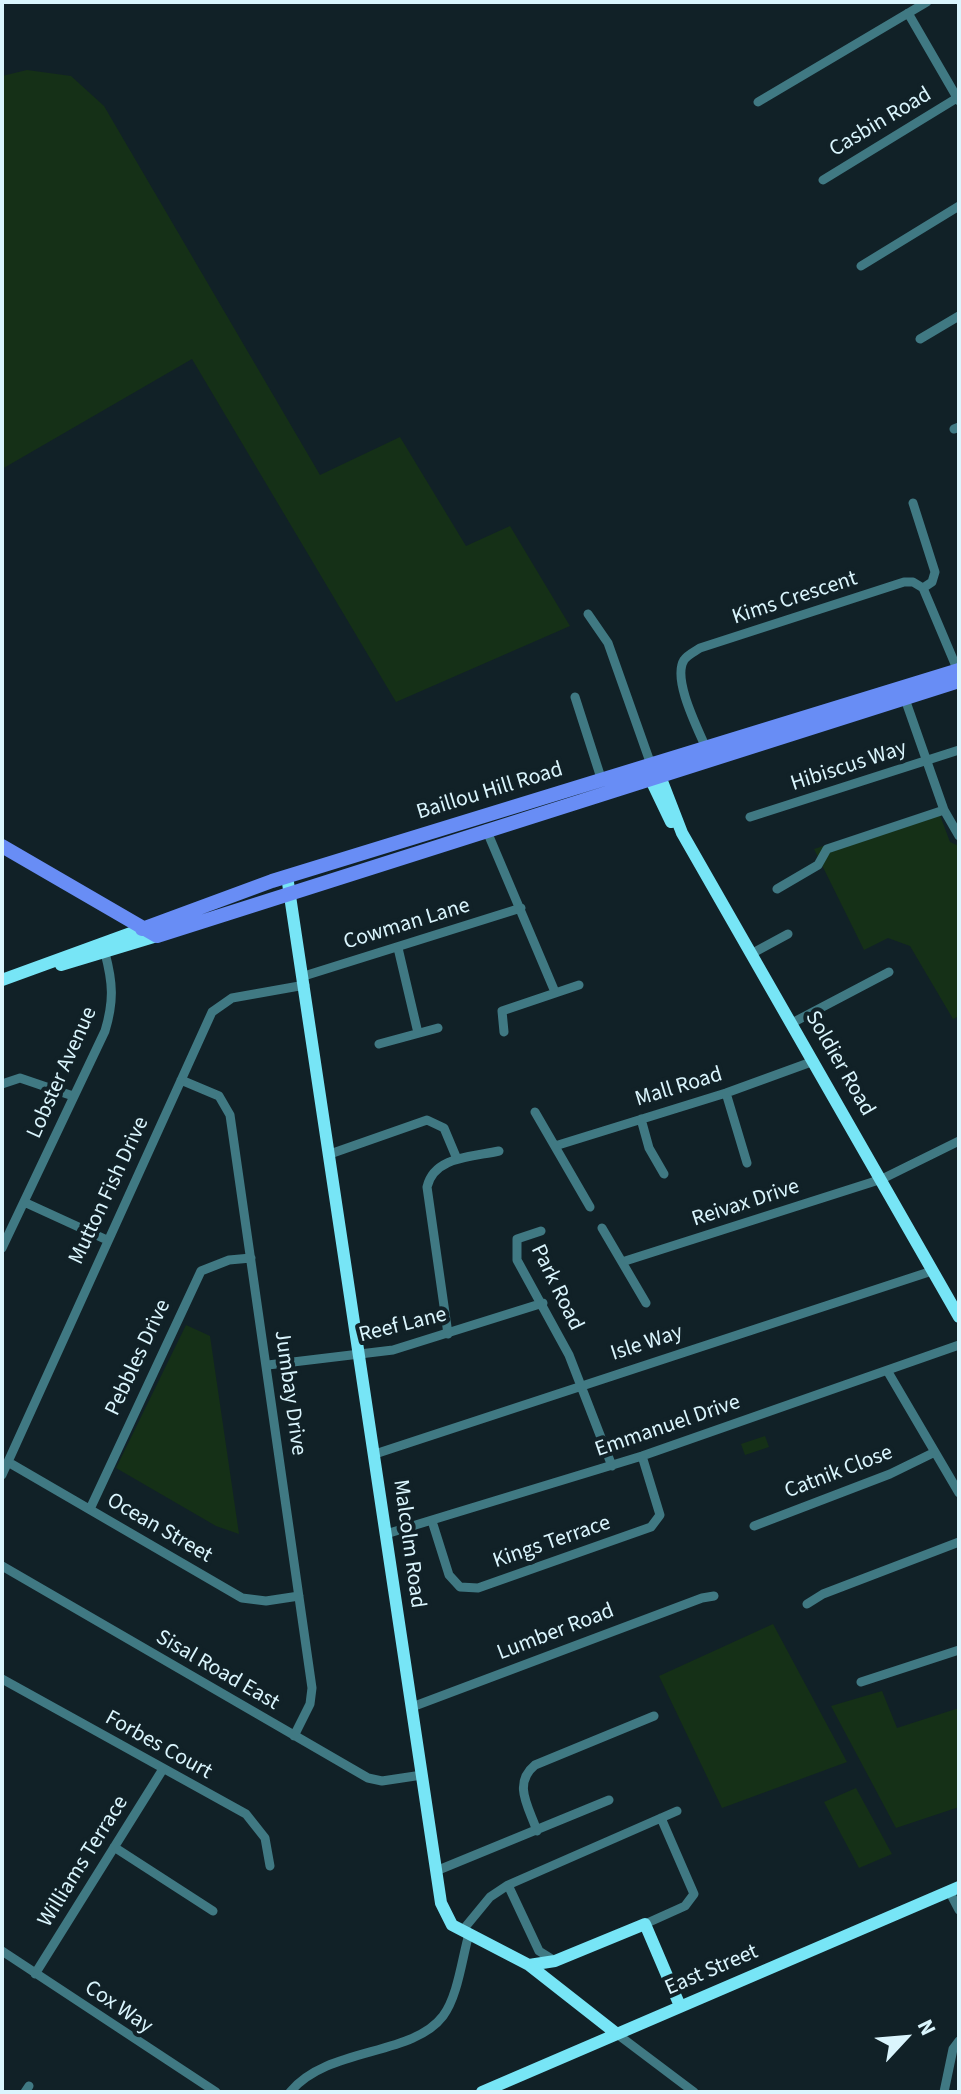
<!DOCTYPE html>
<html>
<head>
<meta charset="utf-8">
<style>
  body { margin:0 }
  #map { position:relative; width:961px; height:2094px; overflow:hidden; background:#112127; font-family:"Source Sans 3",sans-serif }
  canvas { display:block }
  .frame { position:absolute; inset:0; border:4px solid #daf5fd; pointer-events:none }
  .north { position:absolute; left:865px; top:1998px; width:80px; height:80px; -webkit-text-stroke:6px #112127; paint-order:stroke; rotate:64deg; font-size:22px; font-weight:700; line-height:32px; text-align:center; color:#daf5fd }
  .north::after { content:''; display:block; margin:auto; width:28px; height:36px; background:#daf5fd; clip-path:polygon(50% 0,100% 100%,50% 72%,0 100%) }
</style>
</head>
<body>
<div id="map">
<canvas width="961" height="2094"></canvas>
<div class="frame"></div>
<div class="north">N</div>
</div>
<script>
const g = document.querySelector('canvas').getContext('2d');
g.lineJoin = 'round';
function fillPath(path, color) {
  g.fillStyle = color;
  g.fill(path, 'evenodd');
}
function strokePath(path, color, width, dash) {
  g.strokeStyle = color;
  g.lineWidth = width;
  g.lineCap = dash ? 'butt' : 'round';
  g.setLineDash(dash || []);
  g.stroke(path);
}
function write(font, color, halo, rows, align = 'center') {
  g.font = font + ' "Source Sans 3",sans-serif';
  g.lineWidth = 8;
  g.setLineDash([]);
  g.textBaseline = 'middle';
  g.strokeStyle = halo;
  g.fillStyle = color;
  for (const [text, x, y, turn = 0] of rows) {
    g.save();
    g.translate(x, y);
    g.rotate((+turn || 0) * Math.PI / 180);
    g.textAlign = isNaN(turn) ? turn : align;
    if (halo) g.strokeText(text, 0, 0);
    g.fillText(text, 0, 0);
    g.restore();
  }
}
const green = new Path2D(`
  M27 70 71 76 104 106 320 475 400 437 466 546 510 526 570 626 396 702 192 359 2 469V76Z
  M938 810 950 842 959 846V1016L953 1019 910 946 888 938 864 950 814 849Z
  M186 1325 210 1336 239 1534 216 1526 116 1468Z
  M765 1436 769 1447 745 1455 741 1444Z
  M773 1624 847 1762 722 1808 659 1676Z
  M882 1691 897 1728 959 1708V1807L896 1828 831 1706Z
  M856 1788 892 1854 859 1868 824 1802Z`);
const street = new Path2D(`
  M908 13 959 101
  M758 102 927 2
  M823 180 957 98
  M861 266 959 206
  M920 339 959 316
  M954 429 959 427
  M913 503 935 572 932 582 923 588
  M588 614 608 643 649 759 656 764
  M575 697 602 781
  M905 699 944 810 959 836
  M706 748C698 729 672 679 684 660 687 655 694 652 700 648L904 582H913L923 588 958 671
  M750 817 959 750
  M486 829 555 992
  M777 889 818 865 827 849 944 810
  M398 948 418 1033
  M751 954 788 934
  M304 976 521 908
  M792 1023 889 972
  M504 1032 502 1011 579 985
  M379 1044 438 1028
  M181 1080 219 1096 230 1115 312 1688 310 1704 294 1736
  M2 1084 20 1078 73 1096
  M726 1093 747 1163
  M535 1112 590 1207
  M641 1119 649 1148 664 1174
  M555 1146 726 1093 814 1061
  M330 1154 427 1120 444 1128 457 1159
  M24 1202 107 1240
  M602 1228 646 1303
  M541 1231 517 1239V1260L569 1355 612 1466
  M2 1248 105 1031C114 1001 113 983 105 953
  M622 1262 882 1179 959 1141
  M448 1334 427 1187C434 1156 473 1157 499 1151
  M268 1365 393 1350 543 1303
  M888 1372 959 1493
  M375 1454 932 1271
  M8 1462 242 1598 266 1601 299 1596
  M2 1475 212 1012 232 998 305 985
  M90 1509 201 1271 229 1260 251 1258
  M432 1521 449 1575 460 1587 478 1588 651 1527 660 1515 642 1456
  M754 1526 890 1474 935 1452
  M386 1534 642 1456 959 1345
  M2 1566 368 1778 382 1781 422 1775
  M807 1604 823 1594 959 1542
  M2 1679 246 1814 265 1838 270 1866
  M861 1682 959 1650
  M412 1707 702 1598 714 1596
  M537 1831C529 1807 512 1784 535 1765L654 1716
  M114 1847 213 1911
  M436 1871 609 1800
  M508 1885 539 1951 555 1961
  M949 1891 959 1910
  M645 1924 685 1906 694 1894 661 1818
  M462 1931 490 1897 508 1885 677 1811
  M2 1951 216 2092
  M35 1974 163 1769
  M617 2034 694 2092
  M25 2092 29 2086
  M290 2092C328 2046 412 2057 443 2016 458 1996 462 1958 469 1934
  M944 2092 953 2049 959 2041`);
const secondary = new Path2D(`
  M658 771 682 833 959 1317
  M648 774 671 822
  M287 876 441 1903 452 1925 529 1965 617 2034
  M61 965 157 936
  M2 980 142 929
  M529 1965 555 1961 645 1924 680 2006
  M482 2092 959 1887`);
const primary = new Path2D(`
  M2 846 157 936 959 681
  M142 929 272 881 959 670`);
const streetNames = [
  ["Casbin Road",881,123,-31],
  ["Kims Crescent",795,599,-18],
  ["Hibiscus Way",849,767,-18],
  ["Baillou Hill Road",490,792,-17],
  ["Cowman Lane",407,925,-17],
  ["Soldier Road",839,1064,60],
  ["Lobster Avenue",63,1073,-66],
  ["Mall Road",679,1088,-17],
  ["Mutton Fish Drive",110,1191,-65],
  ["Reivax Drive",746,1204,-18],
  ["Park Road",556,1288,64],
  ["Reef Lane",403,1326,-14],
  ["Isle Way",647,1344,-18],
  ["Pebbles Drive",139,1358,-65],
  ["Jumbay Drive",289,1393,82],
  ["Emmanuel Drive",668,1427,-19],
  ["Catnik Close",839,1473,-21],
  ["Ocean Street",159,1529,30],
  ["Kings Terrace",552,1543,-19],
  ["Malcolm Road",408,1544,82],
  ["Lumber Road",556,1633,-21],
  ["Sisal Road East",217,1671,30],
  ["Forbes Court",158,1746,29],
  ["Williams Terrace",84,1862,-58],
  ["East Street",712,1971,-23],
  ["Cox Way",118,2008,34]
];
fillPath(green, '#153017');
strokePath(street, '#407983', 9);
strokePath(secondary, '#77e5f6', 12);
strokePath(primary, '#688df5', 14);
write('22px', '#daf5fd', '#112127', streetNames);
</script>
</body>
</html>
